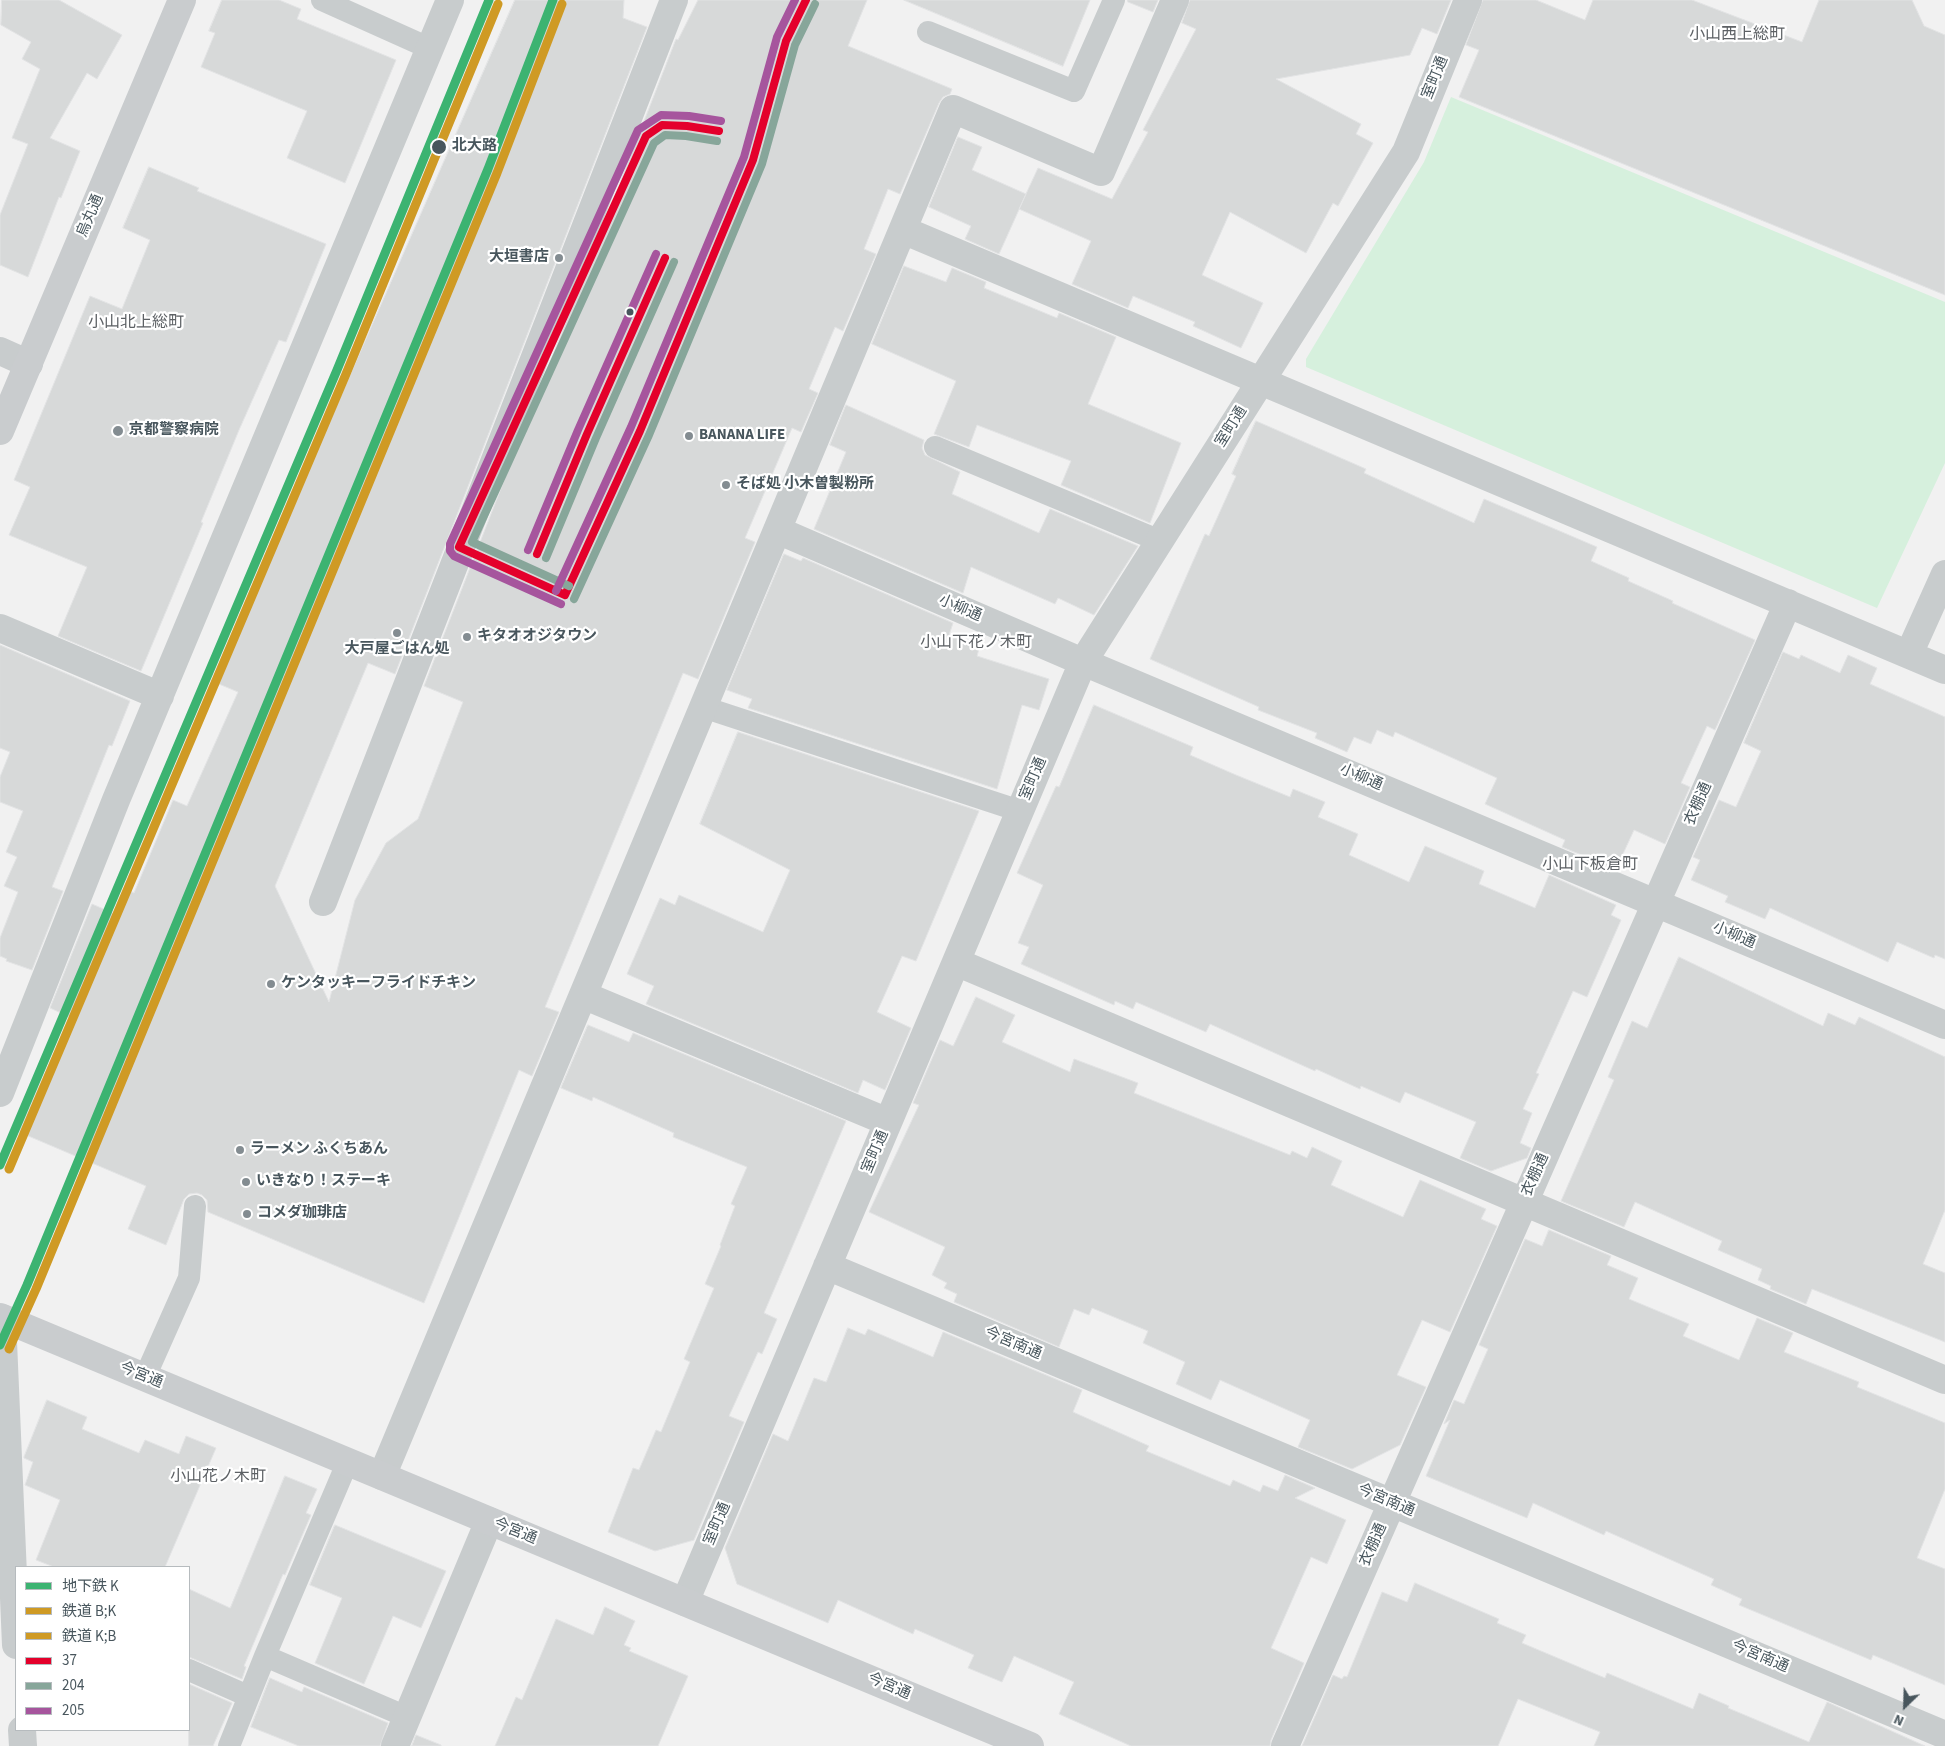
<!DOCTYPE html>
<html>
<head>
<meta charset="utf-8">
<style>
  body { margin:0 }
  #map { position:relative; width:1945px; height:1746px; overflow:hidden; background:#f1f1f1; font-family:"Source Sans 3","Noto Sans JP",sans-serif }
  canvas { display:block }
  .legend { position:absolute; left:15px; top:1566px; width:175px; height:165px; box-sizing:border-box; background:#fff; border:1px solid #b6bbbe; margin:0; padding:6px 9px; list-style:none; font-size:15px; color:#48565d }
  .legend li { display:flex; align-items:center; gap:10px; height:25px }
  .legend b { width:25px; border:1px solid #b6bbbe }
  .north { position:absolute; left:1880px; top:1681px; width:50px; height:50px; -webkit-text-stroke:4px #fff; paint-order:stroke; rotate:204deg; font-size:14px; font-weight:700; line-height:20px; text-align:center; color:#48565d }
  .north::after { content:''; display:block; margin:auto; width:18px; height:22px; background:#48565d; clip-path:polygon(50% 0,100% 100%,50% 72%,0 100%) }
</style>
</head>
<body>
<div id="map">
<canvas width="1945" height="1746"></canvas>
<ul class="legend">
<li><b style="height:6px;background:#3cb371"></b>地下鉄 K</li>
<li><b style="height:6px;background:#cf9a24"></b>鉄道 B;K</li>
<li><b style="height:6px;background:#cf9a24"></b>鉄道 K;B</li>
<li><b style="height:6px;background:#e4002b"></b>37</li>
<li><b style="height:6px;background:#87a69a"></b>204</li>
<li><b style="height:6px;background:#a6559d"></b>205</li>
</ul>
<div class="north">N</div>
</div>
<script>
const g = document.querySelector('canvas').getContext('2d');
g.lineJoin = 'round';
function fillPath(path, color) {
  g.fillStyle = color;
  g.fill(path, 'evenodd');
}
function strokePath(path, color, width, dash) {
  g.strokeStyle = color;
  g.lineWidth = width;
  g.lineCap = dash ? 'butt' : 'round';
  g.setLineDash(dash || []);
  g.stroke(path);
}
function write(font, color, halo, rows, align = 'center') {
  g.font = font + ' "Source Sans 3","Noto Sans JP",sans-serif';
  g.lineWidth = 4.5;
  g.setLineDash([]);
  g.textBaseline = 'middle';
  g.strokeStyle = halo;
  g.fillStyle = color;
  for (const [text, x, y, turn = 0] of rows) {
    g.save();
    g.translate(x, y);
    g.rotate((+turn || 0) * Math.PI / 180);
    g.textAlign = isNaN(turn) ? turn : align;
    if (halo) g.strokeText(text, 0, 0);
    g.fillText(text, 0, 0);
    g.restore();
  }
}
const green = new Path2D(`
  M1451 97 1945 302V463L1877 608 1306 367V359L1424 162Z`);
const building = new Path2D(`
  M2 0H59L122 35 97 79 87 73 50 138 80 151 61 198 59 197 28 277 0 265V215L28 144 12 138 40 69 22 59 31 42 1 25Z
  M222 0H279L301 9 297 19 396 60 345 183 287 158 307 111 201 67 215 33 209 31Z
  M515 0H624L623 18 647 27 395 674 368 663 275 886 329 1002 355 900 386 843 418 819 463 702 424 686 676 39 678 40 698 0H867L848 46 952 89 950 94 943 97 939 103 900 194 888 189 864 249 876 254 843 331 835 327 809 389 818 393 801 432 792 428 745 538 755 542 698 679 683 673 545 1007 559 1012 532 1076 519 1070 424 1303 208 1212 207 1200 202 1195 197 1193 189 1194 184 1199 166 1245 128 1229 146 1186 19 1132 70 1017 50 1008 92 904 115 914 126 889 134 893 173 800 187 806 238 692 219 684 246 612Z
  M904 0H1090L1063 66Z
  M1128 0H1158L1153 12 1128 2Z
  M1190 0H1451L1437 34 1422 28 1410 55 1276 79 1361 124 1356 134 1373 143 1338 206 1333 203 1306 253 1230 212 1202 275 1263 303 1241 348 1193 326 1195 322 1133 296 1128 308 1072 284 1091 241 1019 209 1038 168 1112 199 1148 132 1143 130 1196 29 1182 23Z
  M1483 0H1536L1585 20 1593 0H1692L1802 42 1819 0H1912L1924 26 1945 35V295L1459 97 1479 50 1466 45Z
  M958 137 982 147 972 170 1026 194 999 254 965 239 971 226 929 207Z
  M149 167 199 188 197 191 326 244 286 342 279 340 239 430 201 522 203 523 141 671 58 636 87 567 9 535 30 487 14 480 90 296 122 309 150 240 123 228Z
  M904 266 946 282 952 268 986 282 984 288 1057 318 1059 313 1116 337 1088 404 1181 443 1150 523 1061 485 1071 461 977 425 969 447 934 434 956 381 872 344Z
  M846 405 924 440 922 448 925 455 960 472 952 494 1039 533 1050 509 1138 546 1094 615 1058 598 1055 604 971 567 963 593 814 529 846 452 830 445Z
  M1256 421 1366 469 1364 473 1474 523 1484 499 1569 535 1597 547 1591 561 1629 578 1628 581 1673 601 1672 603 1755 640 1715 730 1707 726 1681 783 1690 787 1665 844 1634 830 1616 869 1562 847 1565 840 1485 804 1497 778 1395 732 1393 737 1377 730 1371 744 1354 737 1347 752 1315 738 1317 733 1258 710 1259 707 1150 659 1205 534 1209 536 1236 476 1232 474Z
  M784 554 801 561 803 558 953 623 949 635 980 645 977 656 1049 679 1039 710 1022 705 997 789 748 708 752 699 727 690Z
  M0 645 130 701 112 746 109 745 52 887 63 891 32 970 6 961 7 959 0 956V938L18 892 4 886 17 857 6 852 23 811 0 802V777L10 752 0 748Z
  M1783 652 1799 659 1801 655 1840 673 1848 655 1877 668 1870 684 1945 717V959L1935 955 1934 958 1897 942 1888 962 1770 908 1765 919 1725 902 1728 896 1691 880 1700 860 1693 857 1719 800 1736 807 1761 751 1744 743Z
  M1094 705 1193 747 1190 755 1236 775 1290 797 1293 789 1325 802 1318 817 1358 834 1349 855 1409 882 1425 846 1484 871 1479 884 1535 908 1549 875 1616 905 1611 915 1621 920 1587 997 1573 991 1536 1073 1539 1074 1523 1109 1532 1113 1520 1143 1531 1148 1527 1158 1491 1171 1460 1158 1476 1122 1405 1092 1400 1103 1361 1086 1360 1089 1316 1069 1315 1071 1210 1024 1206 1032 1136 1002 1133 1009 1115 1001 1114 1005 1021 964 1029 947 1018 943 1043 885 1017 873 1056 786 1059 787Z
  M738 732 979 811 916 961 902 956 877 1012 911 1028 885 1090 863 1080 858 1093 646 1004 654 986 627 974 660 898 675 905 679 895 763 932 790 870 700 824Z
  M1679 957 1823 1026 1828 1013 1855 1025 1859 1017 1945 1057V1210L1923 1264 1945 1273V1342L1812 1289 1806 1304 1770 1289 1771 1286 1758 1280 1762 1269 1718 1250 1722 1241 1635 1202 1624 1227 1561 1201 1614 1080 1608 1077 1632 1021 1647 1028Z
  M976 997 1015 1015 1002 1042 1070 1072 1074 1059 1138 1083 1134 1093 1290 1155 1292 1151 1307 1158 1312 1147 1342 1161 1331 1185 1403 1217 1420 1180 1486 1209 1481 1219 1497 1226 1450 1332 1422 1320 1397 1375 1426 1387 1400 1445 1352 1469 1298 1447 1310 1420 1220 1380 1211 1400 1176 1384 1185 1362 1143 1343 1148 1331 1092 1308 1089 1315 1074 1309 1059 1347 954 1302 957 1294 944 1288 947 1283 932 1275 945 1247 869 1212 919 1105 913 1103 940 1040 953 1046Z
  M588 1025 629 1042 633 1033 846 1121 764 1313 777 1319 762 1354 758 1352 729 1416 744 1422 694 1540 655 1551 608 1532 633 1468 639 1470 656 1430 661 1432 690 1362 684 1359 714 1288 705 1284 721 1246 720 1245 735 1206 731 1204 747 1167 673 1137 674 1133 593 1097 592 1101 561 1088Z
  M1549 1230 1611 1256 1607 1265 1638 1278 1629 1299 1689 1324 1683 1336 1739 1360 1757 1318 1793 1333 1784 1352 1859 1382 1857 1387 1945 1423V1489L1917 1558 1945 1569V1685L1873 1655 1871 1660 1739 1605 1742 1599 1711 1585 1714 1579 1606 1531 1604 1535 1533 1503 1527 1518 1426 1476 1450 1420 1444 1424 1454 1400 1464 1404 1488 1349 1479 1345 1525 1239 1542 1246Z
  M848 1328 865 1335 868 1329 933 1357 943 1332 1082 1390 1073 1412 1149 1446 1146 1451 1230 1486 1233 1480 1260 1492 1263 1485 1278 1491 1285 1475 1315 1488 1295 1498 1346 1520 1327 1564 1311 1557 1271 1648 1304 1663 1271 1740 1270 1746H1131L1059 1714 1074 1682 1014 1656 1002 1682 968 1668 974 1655 915 1629 913 1634 838 1600 828 1623 737 1584 725 1548 773 1434 788 1441 814 1378 826 1382Z
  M47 1400 87 1417 82 1429 139 1453 145 1440 179 1454 186 1436 216 1448 165 1567H54L36 1560 60 1500 25 1485 33 1462 24 1458V1457Z
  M285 1476 317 1489 306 1513 311 1515 285 1575 283 1574 244 1666 246 1667 242 1679 189 1657V1589L230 1608Z
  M335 1525 446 1571 421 1628 393 1616 364 1684 315 1663 342 1598 310 1585Z
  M1415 1583 1499 1619 1497 1623 1526 1635 1522 1643 1605 1678 1607 1673 1693 1709 1699 1693 1729 1706 1728 1708 1809 1742 1827 1702 1925 1746H1594L1600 1732 1518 1699 1498 1746H1302L1333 1675 1342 1679 1344 1676 1347 1677 1382 1592 1407 1602Z
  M605 1607 635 1621 624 1645 631 1648 629 1651 688 1676 658 1746H495L516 1697 522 1700 556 1619 593 1635Z
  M270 1678 302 1692 304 1687 388 1723 380 1746H299L251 1727Z
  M189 1684 232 1703 213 1746H189Z
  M416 1735 441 1745V1746H412Z`);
const lane = new Path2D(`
  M322 0 429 48
  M928 32 1074 91 1114 0
  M935 447 1160 541
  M703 707 1020 811
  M145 1377 189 1278 195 1206
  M265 1656 407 1717
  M189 1670 248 1696
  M229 1746 265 1656 348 1461`);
const street = new Path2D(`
  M903 230 1945 670
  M0 351 29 364
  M777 530 1083 662 1945 1025
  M0 628 160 696
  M1909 654 1945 574
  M323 902 674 0
  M956 962 1945 1380
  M583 995 888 1122
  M0 1093 116 800 450 0
  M827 1266 1945 1735
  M2 1318 16 1645
  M382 1476 953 109 1101 172 1175 0
  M685 1602 1083 662 1406 152 1468 0
  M22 1730 23 1746
  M395 1746 489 1521
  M1285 1746 1788 603`);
const secondary = new Path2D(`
  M0 431 182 0
  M0 1317 1030 1746`);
const bus1 = new Path2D(`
  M537 554 587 434 665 258
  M565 595 459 547 646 136 662 125 687 126 719 131
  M565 595 640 431 753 160 786 41 806 0`);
const bus2 = new Path2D(`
  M546 558 596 438 674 262
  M569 586 472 542 654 143 665 135 686 136 717 141
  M574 599 649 435 762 164 795 45 815 4`);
const bus3 = new Path2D(`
  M528 550 578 430 656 254
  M556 591 631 427 744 157 777 37 795 0
  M561 604 454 556 450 551V544L638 130 661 115 689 116 721 121`);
const rail1 = new Path2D(`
  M9 1349 36 1289 497 173 562 4`);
const rail2 = new Path2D(`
  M9 1169 346 374 498 4`);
const metro1 = new Path2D(`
  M0 1165 337 370 489 0
  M0 1345 27 1285 488 169 553 0`);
const markers = [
  [439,147,8,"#48565d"],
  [559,258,5,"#838c91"],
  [630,312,4.5,"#48565d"],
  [118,431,6,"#838c91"],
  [689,436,5,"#838c91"],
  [726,485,5,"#838c91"],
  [397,633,5,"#838c91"],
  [467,637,5,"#838c91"],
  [271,984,5,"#838c91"],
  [240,1150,5,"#838c91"],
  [246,1182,5,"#838c91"],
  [247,1214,5,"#838c91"]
];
const streetNames = [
  ["室町通",1436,78,-68],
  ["烏丸通",91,216,-67],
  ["室町通",1232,427,-58],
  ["小柳通",960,609,23],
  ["小柳通",1361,778,23],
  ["室町通",1034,779,-67],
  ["衣棚通",1699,804,-66],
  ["小柳通",1734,936,23],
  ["室町通",876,1152,-67],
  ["衣棚通",1536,1175,-66],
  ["今宮南通",1013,1344,23],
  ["今宮通",141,1376,22],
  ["今宮南通",1386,1501,23],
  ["室町通",718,1524,-67],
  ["今宮通",515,1532,22],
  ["衣棚通",1374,1545,-66],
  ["今宮南通",1760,1657,23],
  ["今宮通",889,1687,23]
];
const stopNames = [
  ["北大路",452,147]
];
const poiNames = [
  ["大垣書店",549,258,"right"],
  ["京都警察病院",129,431],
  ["BANANA LIFE",699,436],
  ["そば処 小木曽製粉所",736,485],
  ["キタオオジタウン",477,637],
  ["大戸屋ごはん処",397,650,"center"],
  ["ケンタッキーフライドチキン",281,984],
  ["ラーメン ふくちあん",250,1150],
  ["いきなり！ステーキ",256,1182],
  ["コメダ珈琲店",257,1214]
];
const neighbourhoodNames = [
  ["小山西上総町",1737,35],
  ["小山北上総町",136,323],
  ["小山下花ノ木町",976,643],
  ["小山下板倉町",1590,865],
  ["小山花ノ木町",218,1477]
];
fillPath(green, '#d6f0dd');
fillPath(building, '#d7d9d9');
strokePath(building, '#e2e3e4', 1);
strokePath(lane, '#c8cccd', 22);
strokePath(street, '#c8cccd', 28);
strokePath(secondary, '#c9ccce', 28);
strokePath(bus1, '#e4002b', 8);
strokePath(bus2, '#87a69a', 8);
strokePath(bus3, '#a6559d', 8);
strokePath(rail1, '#cf9a24', 9);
strokePath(rail2, '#cf9a24', 9);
strokePath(metro1, '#3cb371', 9);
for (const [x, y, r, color] of markers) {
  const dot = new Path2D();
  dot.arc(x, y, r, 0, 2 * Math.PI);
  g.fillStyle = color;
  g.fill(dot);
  strokePath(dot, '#fff', 2);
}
write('15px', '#48565d', '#fff', streetNames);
write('bold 15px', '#48565d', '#fff', stopNames, 'left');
write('bold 15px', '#48565d', '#fff', poiNames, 'left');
write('16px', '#5d6165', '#fff', neighbourhoodNames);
</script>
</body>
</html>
